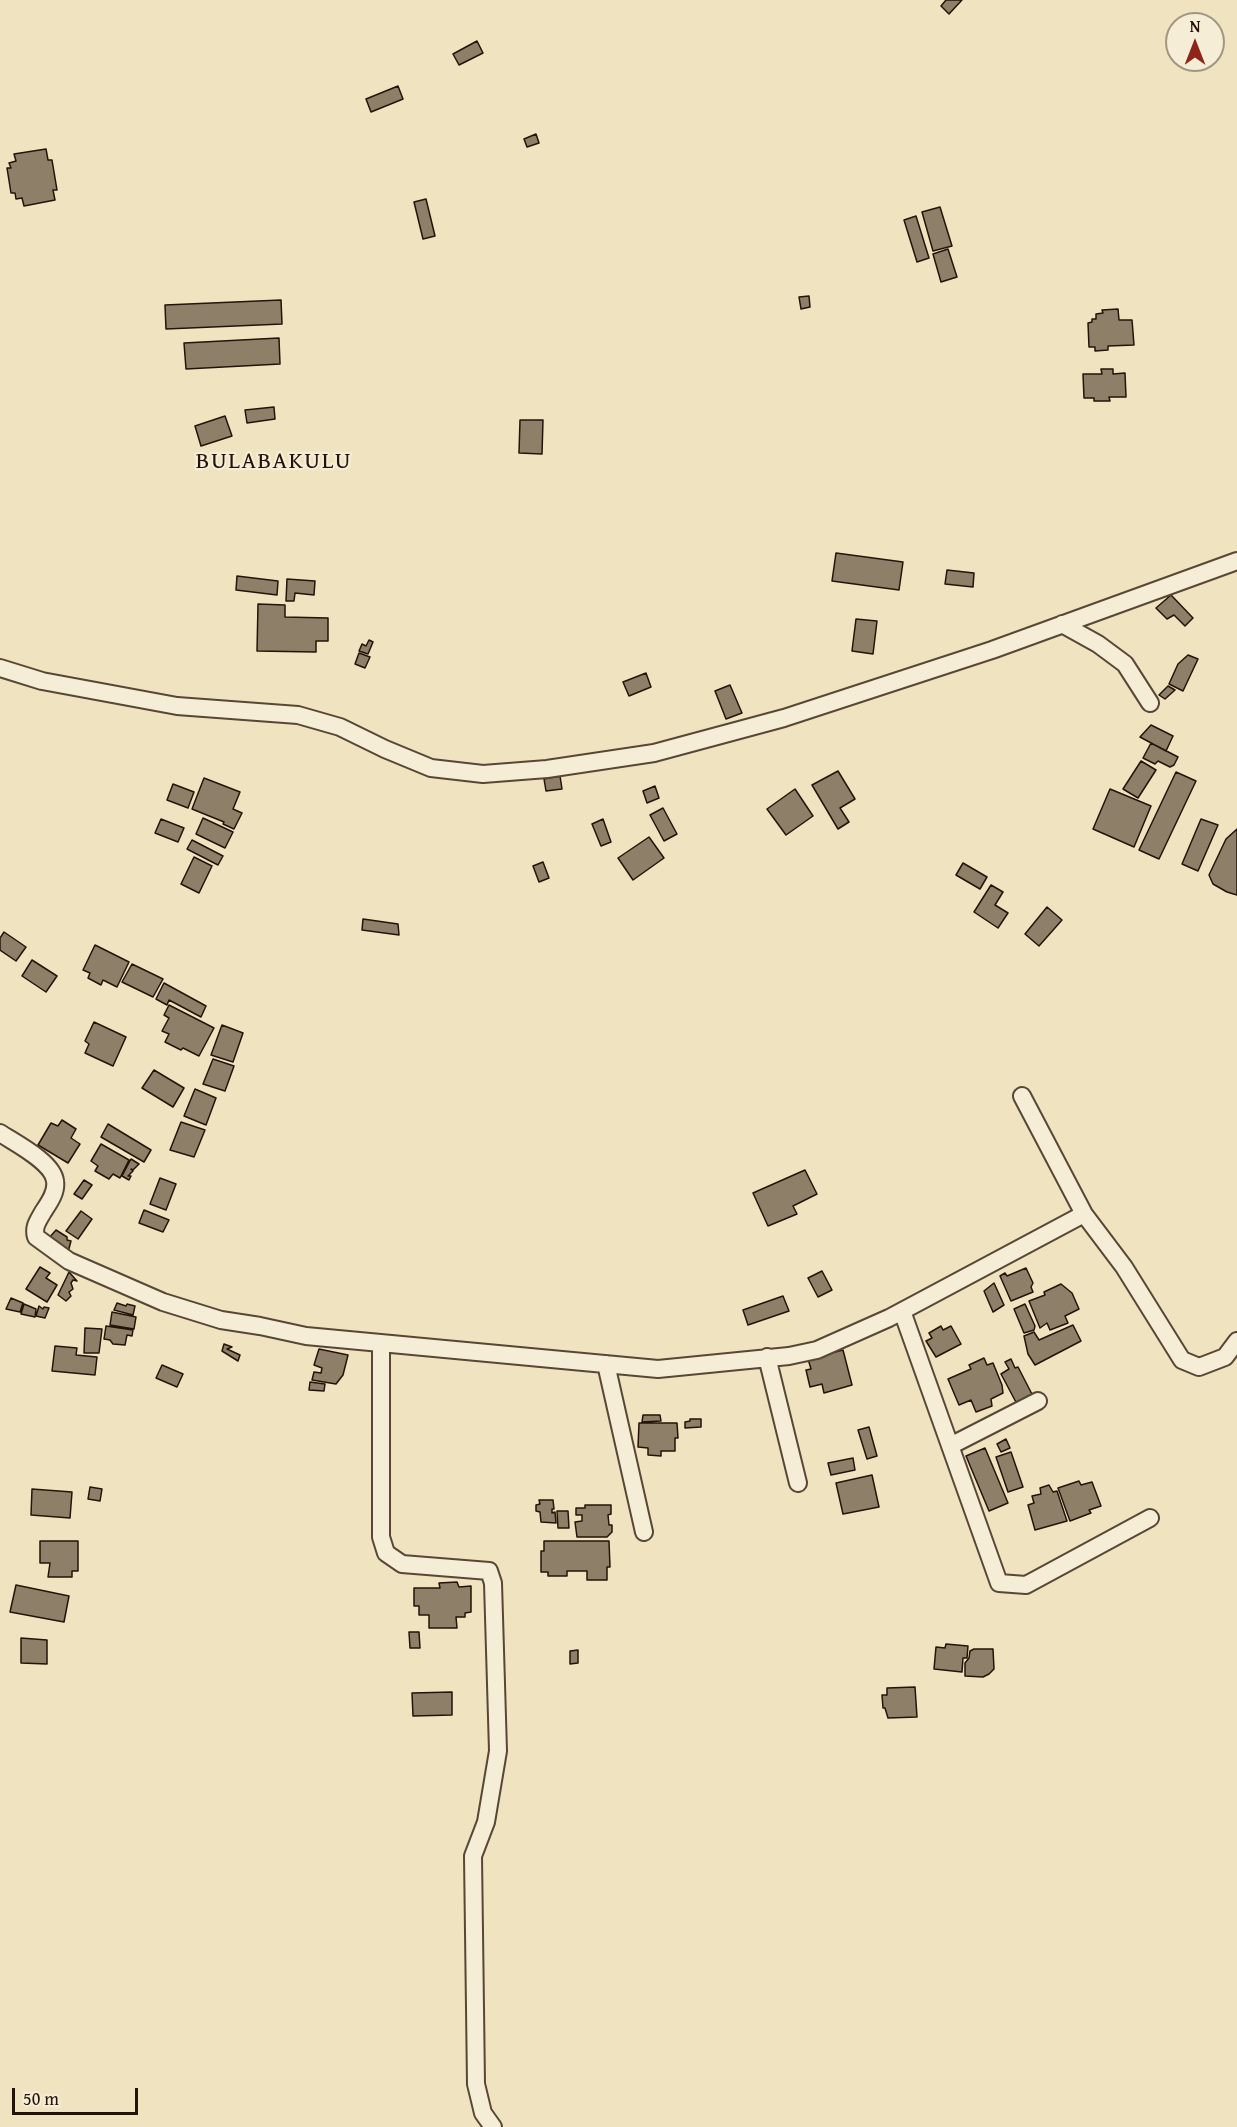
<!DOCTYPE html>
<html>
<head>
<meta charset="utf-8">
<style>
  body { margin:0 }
  #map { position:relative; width:1237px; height:2127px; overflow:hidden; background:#efe4bf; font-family:"Gentium Book Plus",serif }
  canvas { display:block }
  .north { position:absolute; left:1165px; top:12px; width:60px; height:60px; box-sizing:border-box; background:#f5edd5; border:2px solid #a29683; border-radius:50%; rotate:0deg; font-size:16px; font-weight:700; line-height:24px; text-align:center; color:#251309 }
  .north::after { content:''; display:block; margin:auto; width:21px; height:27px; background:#8f2418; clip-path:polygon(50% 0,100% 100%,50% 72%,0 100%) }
  .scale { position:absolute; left:12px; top:2088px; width:126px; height:27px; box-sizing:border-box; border:3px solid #251309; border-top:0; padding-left:8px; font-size:18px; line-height:21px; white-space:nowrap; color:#251309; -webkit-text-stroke:4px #f5edd5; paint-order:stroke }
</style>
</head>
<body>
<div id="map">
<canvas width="1237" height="2127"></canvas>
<div class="north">N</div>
<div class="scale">50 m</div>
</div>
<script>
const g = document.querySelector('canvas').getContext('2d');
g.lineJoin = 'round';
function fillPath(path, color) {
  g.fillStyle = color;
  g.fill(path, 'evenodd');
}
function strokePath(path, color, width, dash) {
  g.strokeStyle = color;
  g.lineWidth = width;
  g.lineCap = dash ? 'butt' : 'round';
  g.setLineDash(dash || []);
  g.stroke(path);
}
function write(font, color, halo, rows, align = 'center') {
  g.font = font + ' "Gentium Book Plus",serif';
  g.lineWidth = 4.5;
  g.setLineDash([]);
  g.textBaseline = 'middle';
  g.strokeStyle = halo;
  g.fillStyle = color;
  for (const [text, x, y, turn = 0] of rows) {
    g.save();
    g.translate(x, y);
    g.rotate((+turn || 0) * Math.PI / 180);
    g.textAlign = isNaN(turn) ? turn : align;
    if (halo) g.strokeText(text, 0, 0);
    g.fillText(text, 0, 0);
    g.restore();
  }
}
const building = new Path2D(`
  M946 0H962L949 14 941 6Z
  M477 41 483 53 459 65 453 54Z
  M398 86 403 99 371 112 366 99Z
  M536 134 539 143 527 147 524 139Z
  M46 149 48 160H52L57 190H53L55 200 24 206 22 198 16 199 15 193H11L7 168H11L9 163 16 161 14 154Z
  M426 199 435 236 423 239 414 202Z
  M940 207 952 246 933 251 922 212Z
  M916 216 929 258 917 262 904 220Z
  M948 249 957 277 941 282 933 254Z
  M809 296 810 307 801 309 799 297Z
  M281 300 282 324 166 329 165 305Z
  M1118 309 1119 320H1132L1134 345 1108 346V350L1095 351V347H1089L1088 323 1092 322V319H1096V314L1103 313 1102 310Z
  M279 338 280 364 186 369 184 343Z
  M1101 369H1113V374L1125 373 1126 397H1109L1110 401H1094V398H1084L1083 374H1102Z
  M274 407 275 419 247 423 245 410Z
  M225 416 232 436 201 446 195 426Z
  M520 420H543L542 454 519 453Z
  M836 553 903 562 899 590 832 581Z
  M947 570 974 573 973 587 945 584Z
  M237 576 278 581 277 595 236 590Z
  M287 579 315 581 314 595 295 593 294 601H286Z
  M1171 595 1193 618 1185 626 1174 615 1167 619 1156 608Z
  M258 604 285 605V617L328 618V641H316V652L257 651Z
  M856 619 877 621 873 654 852 651Z
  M369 640 373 642 368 654 359 651 362 644 366 646Z
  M359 653 370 657 365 668 355 664Z
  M1188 655 1198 659 1183 691 1169 684 1178 664Z
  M646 673 651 687 629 696 623 682Z
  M730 685 742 713 726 719 715 691Z
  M1168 686 1175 690 1165 699 1159 695Z
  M1151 725 1173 736 1166 751 1140 737Z
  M1151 743 1178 757 1174 765 1170 767 1158 761 1155 764 1143 758Z
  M1141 761 1156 770 1138 798 1123 789Z
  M838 771 855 799 840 808 849 822 838 829 812 785Z
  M1176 772 1196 781 1159 859 1139 850Z
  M560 776 562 789 546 791 544 779Z
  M204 778 240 792 233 809 242 813 234 829 223 824 224 822 192 809Z
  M173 784 194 792 188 808 167 800Z
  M655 786 659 798 647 803 643 791Z
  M795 789 813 816 786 835 767 809Z
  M1110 789 1151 806 1134 847 1093 829Z
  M663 808 677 834 664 841 650 815Z
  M203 818 233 832 225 848 196 834Z
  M161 819 184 828 178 842 155 833Z
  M603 819 611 842 601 846 592 824Z
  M1201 819 1218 825 1198 871 1182 864Z
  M1237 829V895L1227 892 1213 884 1209 875 1226 839Z
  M649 837 664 858 633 880 618 858Z
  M192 840 223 856 218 865 187 849Z
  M194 857 212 866 199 893 181 884Z
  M543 862 549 878 539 882 533 866Z
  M963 863 987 877 980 889 956 875Z
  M991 885 1003 892 995 905 1008 913 998 928 974 912Z
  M1047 907 1062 920 1039 946 1025 934Z
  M363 919 398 924 399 935 362 930Z
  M4 932 26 947 16 961 0 950V938Z
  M95 945 129 962 117 987 103 980 101 985 88 978 90 973 83 970Z
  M32 960 57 976 46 992 22 976Z
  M132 964 163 979 153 997 122 982Z
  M164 983 206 1006 201 1017 169 1000 167 1005 156 999Z
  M169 1005 214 1028 199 1056 183 1048 181 1050 165 1042 169 1034 162 1031 169 1018 164 1015Z
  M94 1022 126 1037 113 1066 85 1053 89 1044 85 1041Z
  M222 1025 243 1033 233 1062 211 1055Z
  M213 1059 234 1066 225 1091 203 1084Z
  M154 1070 184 1088 173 1107 142 1088Z
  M195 1089 216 1098 206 1125 184 1116Z
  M62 1120 76 1129 71 1138 80 1144 68 1163 38 1145 51 1123 58 1126Z
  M181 1122 205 1130 194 1157 170 1150Z
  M108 1124 151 1150 144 1162 101 1137Z
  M101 1144 129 1160 120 1178 113 1174 109 1179 95 1171 98 1166 91 1161Z
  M131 1159 139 1164 133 1170 131 1169 133 1171 128 1176H131L129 1180 122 1176Z
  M805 1170 817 1194 793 1206 797 1214 768 1226 753 1193Z
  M160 1178 176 1184 166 1210 150 1204Z
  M84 1180 92 1185 82 1199 74 1194Z
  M144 1210 169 1220 163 1232 139 1223Z
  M81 1211 92 1219 78 1239 66 1231Z
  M56 1230 67 1237V1240L71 1241 67 1256 49 1238Z
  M40 1267 50 1273 46 1278 57 1285 47 1302 26 1289Z
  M1026 1268 1033 1283 1031 1287 1033 1292 1011 1301 1000 1276 1005 1273 1007 1276Z
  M822 1271 832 1290 818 1297 808 1278Z
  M69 1272 77 1281 73 1280 71 1283 73 1289 69 1292 71 1296 66 1301 58 1295Z
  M994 1283 1004 1305 993 1312 984 1291Z
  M1061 1284 1072 1293 1079 1309 1065 1316 1068 1323 1050 1330 1047 1323 1040 1328 1029 1301 1045 1295 1044 1292Z
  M783 1296 789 1311 748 1325 743 1310Z
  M11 1298 23 1303 20 1312 6 1309Z
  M117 1303 126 1306 127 1304 135 1306 133 1315 114 1310Z
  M24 1304 36 1309 35 1317 21 1314Z
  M1025 1304 1035 1326 1034 1330 1024 1333 1014 1309Z
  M39 1306 43 1309 44 1307 49 1308 45 1318 36 1316Z
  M112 1312 136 1317 134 1329 110 1325Z
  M1073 1325 1081 1341 1035 1365 1028 1354 1024 1336 1034 1332 1039 1340Z
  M106 1326 133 1330 132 1336 127 1335 125 1345 113 1344 110 1340 104 1339Z
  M941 1326 943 1330 951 1326 961 1344 936 1357 926 1341 932 1338 929 1333Z
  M85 1328 102 1329 99 1353H84Z
  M224 1344 232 1347 227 1349 240 1355 238 1361 222 1351Z
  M55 1346 77 1348 76 1355 97 1357 95 1375 52 1371Z
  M319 1349 348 1355 343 1375 336 1384 312 1380 314 1372 321 1373 322 1368 314 1365Z
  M843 1350 852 1385 824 1393 822 1384 810 1387 806 1370 811 1369 808 1359Z
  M984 1358 987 1365 993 1363 1002 1385 1003 1393 991 1399 992 1406 976 1412 971 1400 959 1405 948 1379 971 1369 969 1365Z
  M1011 1359 1015 1368 1018 1367 1034 1398 1018 1406 1001 1374 1009 1369 1005 1362Z
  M162 1365 183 1374 177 1387 156 1378Z
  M310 1382 325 1384 324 1391 309 1390Z
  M643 1415H660L661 1421 642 1422Z
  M690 1419H701V1427L685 1428V1422L690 1421Z
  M639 1423H677L678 1438H675V1451H661V1456L648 1455V1448L638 1447Z
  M869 1427 877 1456 867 1459 858 1430Z
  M1006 1439 1010 1448 1001 1452 997 1444Z
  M985 1448 1008 1503 989 1511 966 1456Z
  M1011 1452 1023 1487 1008 1492 996 1457Z
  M853 1458 855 1470 831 1475 828 1463Z
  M872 1475 879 1507 843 1514 836 1483Z
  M1079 1481 1081 1485 1092 1482 1101 1506 1089 1510 1091 1513 1070 1521 1058 1488Z
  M1049 1485 1053 1492 1057 1491 1067 1521 1035 1530 1028 1505 1034 1503 1032 1496 1041 1494 1040 1488Z
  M90 1487 102 1489 100 1501 88 1499Z
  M32 1489 72 1492 70 1518 31 1515Z
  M539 1500H553L554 1509H552V1513L555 1512 556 1523 541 1522 540 1512 536 1511V1505L540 1504Z
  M585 1505H611V1514L608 1515 609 1525H612V1532L607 1537H577L575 1522 582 1521V1515H576V1508H585Z
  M557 1511H568L569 1528H558Z
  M40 1541H78V1571H72V1577H48L50 1563H40Z
  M544 1541H609L610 1567H607V1580H587V1571H567V1576H548V1572H541V1551H544Z
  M457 1582 459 1587 471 1586V1612L465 1613V1617H456L457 1628H429V1615H419V1606H414V1588H440L439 1583Z
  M16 1585 69 1596 64 1622 10 1612Z
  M409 1632H419L420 1648H410Z
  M21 1638 47 1640V1664L21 1663Z
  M946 1644 968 1646 967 1658H963L962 1672 934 1669 936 1647 945 1648Z
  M974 1649H993L994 1669 989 1674 983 1677 965 1676V1663L969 1658 970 1651Z
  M578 1650V1663L570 1664V1651Z
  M915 1687 917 1717 888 1718 885 1708H883L882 1695H887V1688Z
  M452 1692V1715L413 1716 412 1693Z`);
const street = new Path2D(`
  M1062 624 1098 644 1125 664 1150 703
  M0 668 42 681 177 706 298 715 340 727 385 749 431 768 483 774 547 769 654 753 784 718 992 650 1237 561
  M1022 1096 1084 1214 1124 1267 1182 1360 1199 1367 1225 1357 1237 1341
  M0 1133C15 1143 53 1162 55 1181 57 1192 49 1203 43 1212 38 1221 33 1227 36 1237L69 1261 163 1302 221 1320 260 1326 306 1336 658 1369 789 1356 817 1350 889 1318 1084 1214
  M902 1311 999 1583 1026 1585 1150 1518
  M381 1344V1537L386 1553 402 1564 489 1571 493 1583 498 1751 486 1822 473 1856 476 2084 483 2113 493 2127
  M767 1357 798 1483
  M606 1364 644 1532
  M950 1446 1038 1401`);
const quarterNames = [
  ["BULABAKULU",274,462]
];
fillPath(building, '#8e8068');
strokePath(building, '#251309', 1.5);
strokePath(street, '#584736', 20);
strokePath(street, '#f5edd5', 16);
g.letterSpacing = '1.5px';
write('24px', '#251309', '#f5edd5', quarterNames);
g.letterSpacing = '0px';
</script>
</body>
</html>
